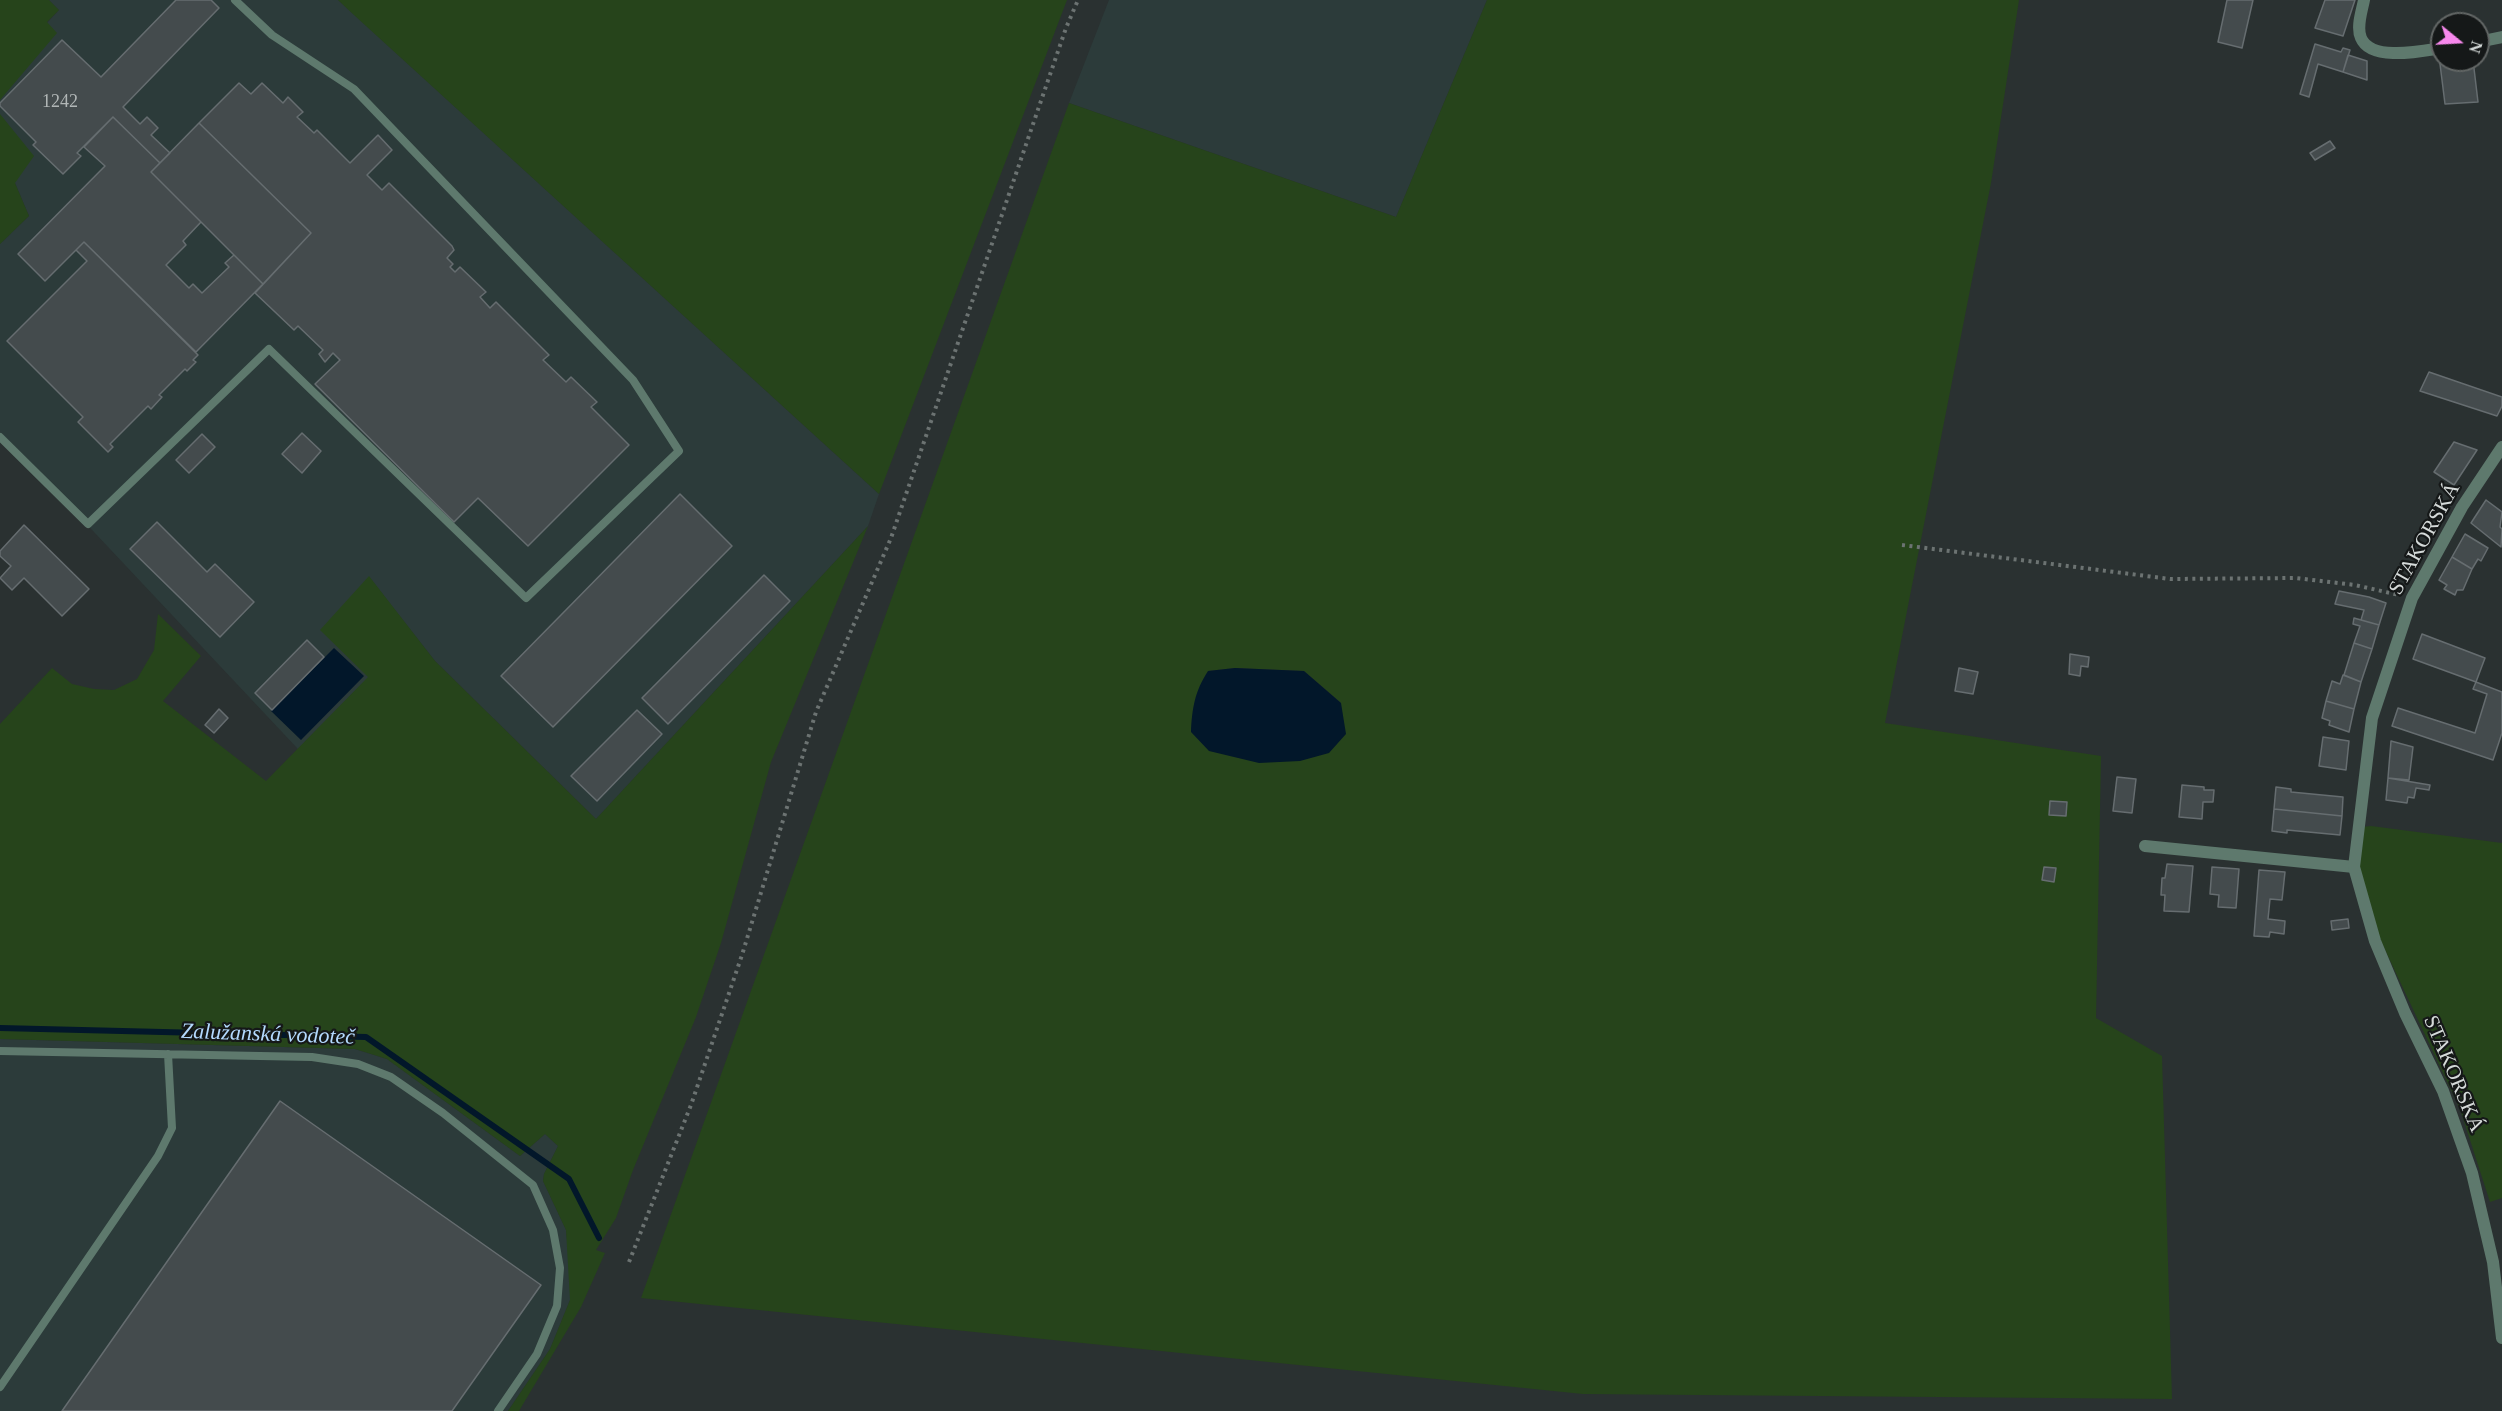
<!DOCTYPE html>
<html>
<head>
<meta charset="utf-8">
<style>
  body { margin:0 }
  #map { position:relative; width:2502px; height:1411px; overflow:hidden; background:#2a3131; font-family:"Times New Roman",serif }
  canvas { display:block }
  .north { position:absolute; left:2430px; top:12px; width:60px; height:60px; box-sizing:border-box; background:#151818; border:2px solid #626665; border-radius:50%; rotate:108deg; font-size:16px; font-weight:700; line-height:24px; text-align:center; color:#d5dad9 }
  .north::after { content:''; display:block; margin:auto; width:21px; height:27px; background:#f788ec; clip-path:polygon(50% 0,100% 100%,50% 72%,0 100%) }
</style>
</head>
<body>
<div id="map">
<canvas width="2502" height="1411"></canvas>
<div class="north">N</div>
</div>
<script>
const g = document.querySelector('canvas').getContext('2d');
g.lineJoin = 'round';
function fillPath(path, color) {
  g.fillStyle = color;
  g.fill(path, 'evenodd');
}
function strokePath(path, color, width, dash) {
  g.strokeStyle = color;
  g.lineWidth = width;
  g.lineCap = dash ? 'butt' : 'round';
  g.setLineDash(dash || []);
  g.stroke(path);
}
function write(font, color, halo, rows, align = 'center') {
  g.font = font + ' "Times New Roman",serif';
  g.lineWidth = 4.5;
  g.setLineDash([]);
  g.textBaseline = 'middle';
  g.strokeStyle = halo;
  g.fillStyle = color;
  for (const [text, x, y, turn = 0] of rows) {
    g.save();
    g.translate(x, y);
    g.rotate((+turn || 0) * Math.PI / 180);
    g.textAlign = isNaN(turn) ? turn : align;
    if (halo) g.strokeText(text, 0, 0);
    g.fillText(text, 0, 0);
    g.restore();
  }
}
const built = new Path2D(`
  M49 0H338L879 494 868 526 596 819 435 661 369 577V677L298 749 0 432V244L29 216 15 183 0 116V90L47 23 59 10Z
  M1109 0H1487L1396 217 1069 103Z
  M0 1039 355 1049 387 1059 520 1156 545 1134 558 1146 544 1174 543 1181 566 1230 570 1269V1300L550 1349 508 1411H0Z`);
const green = new Path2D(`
  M0 0H49L59 10 47 22 57 33 0 100Z
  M338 0H1067L879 494 354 15Z
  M1487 0H2019L1991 183 1885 723 2101 756 2096 1018 2162 1056 2172 1399 1583 1394 641 1298 1069 103 1396 217ZM1235 668 1304 671 1341 703 1208 671Z
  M0 114 34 156 15 183 29 216 0 244Z
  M868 526 771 762 721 943 696 1017 633 1170 616 1218 596 1250 605 1253 581 1307 519 1411H508L550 1349 570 1300 566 1230 543 1181 544 1174 558 1146 545 1134 520 1156 387 1059 355 1049 0 1039V724L52 668 72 684 94 689 114 690 137 679 154 650 158 614 201 656 163 701 266 781 368 677 320 630 369 576 435 661 596 819Z
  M2371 826 2502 843V1198L2490 1202 2460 1109 2379 937 2357 868 2362 827Z`);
const water = new Path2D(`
  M334 648 364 676 301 740 271 711Z
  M1235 668 1304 671 1341 703 1346 734 1329 753 1300 761 1259 763 1209 751 1191 732C1192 708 1195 691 1208 671Z`);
const stream = new Path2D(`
  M0 1028 366 1037 569 1179 599 1238`);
const building = new Path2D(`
  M176 0H211L219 8 123 107 140 124 147 117 158 128 151 135 170 153 160 163 113 117 77 153 81 156 63 174 33 145 36 142 0 106V103L62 40 101 77Z
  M2227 0H2253L2242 48 2218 42Z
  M2355 0 2343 36 2315 28 2325 0Z
  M2315 44 2341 52 2343 48 2350 50 2343 72 2318 64 2309 97 2300 94Z
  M2348 55 2367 61V80L2343 72Z
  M2442 55V60H2473L2478 102 2445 104 2439 56Z
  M239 83 251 94 262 83 283 103 288 97 303 112 297 117 314 133 317 130 350 163 378 135 392 150 367 175 382 190 389 183 452 246 454 250 447 258 453 264 450 267 455 272 460 267 486 292 480 297 490 308 496 302 549 355 543 360 566 382 571 377 597 402 591 407 629 445 528 546 478 498 454 522 315 384 340 360 333 353 325 362 319 354 323 350 298 326 294 330 255 293 311 233 199 123Z
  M113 117 160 163 151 172 201 222 183 241 186 245 166 265 189 288 193 284 202 293 229 267 225 263 234 255 263 284 196 352 84 242 45 281 18 254 105 166 84 147Z
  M199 123 311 233 263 284 151 172Z
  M2330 141 2335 148 2315 160 2310 153Z
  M84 242 198 355 193 360 196 362 187 371 185 369 159 395 162 397 151 409 148 406 110 444 113 447 108 452 78 422 83 417 7 341 87 261 76 250Z
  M2429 372 2502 397V406L2497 416 2420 391Z
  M302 433 321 451 302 473 282 454Z
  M202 434 215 447 189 473 176 460Z
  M2454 442 2477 450 2454 485 2434 472Z
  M680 494 732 546 553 727 501 676Z
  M2486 500 2502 512 2500 527 2502 529 2501 547 2471 523Z
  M157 522 207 572 215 564 254 602 220 637 130 549Z
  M24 525 89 589 62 616 24 578 12 590 0 578 11 566 0 556V551Z
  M2465 534 2488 548 2481 561 2478 559 2472 569 2452 557Z
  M2452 557 2472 569 2463 590H2457L2455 595 2444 589 2447 585 2439 580Z
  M764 575 790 601 668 724 642 698Z
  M2339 591 2369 597 2386 603 2379 625 2361 620 2364 610 2335 604Z
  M2354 618 2379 625 2372 649 2354 643 2360 626 2353 624Z
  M2422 634 2485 658 2476 682 2413 659Z
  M307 640 324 657 272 710 255 693Z
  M2354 643 2372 649 2361 682 2344 675Z
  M2070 654 2089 657 2088 667 2081 666 2080 676 2069 674Z
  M1959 668 1978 672 1973 694 1955 691Z
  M2343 675 2361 682 2354 709 2326 701 2332 681 2340 684Z
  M2476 682 2502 692V733L2493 760 2392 726 2398 708 2475 733 2487 694 2473 689Z
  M2326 701 2354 709 2349 732 2329 725 2330 721 2322 718Z
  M219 709 228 718 214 733 205 725Z
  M637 710 662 734 597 801 571 776Z
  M2323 737 2349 741 2346 770 2319 766Z
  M2391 741 2413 747 2409 780 2388 778Z
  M2117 777 2136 779 2132 813 2113 811Z
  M2388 778 2430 785 2429 790 2416 788 2414 798 2408 797 2407 803 2386 800Z
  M2182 785 2204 787V790H2214L2213 802H2203L2202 819 2179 817Z
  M2276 787 2291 789V792L2343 797 2342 816 2274 809Z
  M2050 801 2067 802 2066 816 2049 815Z
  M2274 809 2342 816 2340 835 2287 830V833L2272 831Z
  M2167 864 2193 866 2189 912 2164 911 2165 895H2161L2162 878H2165Z
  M2044 867 2056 868 2054 882 2042 880Z
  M2212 867 2239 869 2236 908 2218 907 2219 895 2210 894Z
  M2259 870 2285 872 2282 900 2270 899 2268 919 2285 921 2284 934 2270 932 2269 937 2254 936Z
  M2348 919 2349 928 2332 930 2331 921Z
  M280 1101 541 1285 452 1411H62Z`);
const path = new Path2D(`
  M1902 545 2170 579 2296 578 2355 585 2399 595
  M629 1262 691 1105 742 955 816 712 891 538 1066 28 1078 0`);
const service = new Path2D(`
  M0 437 88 524 269 349 526 598 679 451 633 380 354 89 272 35 235 0
  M0 1051 312 1057 358 1064 391 1077 443 1113 533 1185 553 1230 560 1268 557 1306 537 1354 498 1411
  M0 1387 158 1156 172 1128 168 1054`);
const minor = new Path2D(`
  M2364 0C2362 11 2356 27 2361 38 2371 62 2422 51 2442 48
  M2478 42 2502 37
  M2145 846 2354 867`);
const tertiary = new Path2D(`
  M2502 447 2462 507 2412 598 2372 718 2354 867 2375 941 2405 1013 2443 1091 2472 1173 2493 1262 2502 1338`);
const numberNames = [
  ["1242",60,102]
];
const streetNames = [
  ["STAKORSKÁ",2425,539,-61],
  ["STAKORSKÁ",2453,1074,67]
];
const waterNames = [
  ["Zalužanská vodoteč",268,1035,2]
];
fillPath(built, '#2c3b3a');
fillPath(green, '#26441b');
fillPath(water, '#02172a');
strokePath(stream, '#02172a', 6);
fillPath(building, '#444b4d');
strokePath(building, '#666d70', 1.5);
strokePath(path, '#6c7372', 4, [3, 4.5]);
strokePath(service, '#5e796d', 8);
strokePath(minor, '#5e796d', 12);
strokePath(tertiary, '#5e796d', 12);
write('18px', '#b1b6b6', null, numberNames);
write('21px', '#d5dad9', '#151818', streetNames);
write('italic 22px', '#b3d9fe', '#151818', waterNames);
</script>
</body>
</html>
